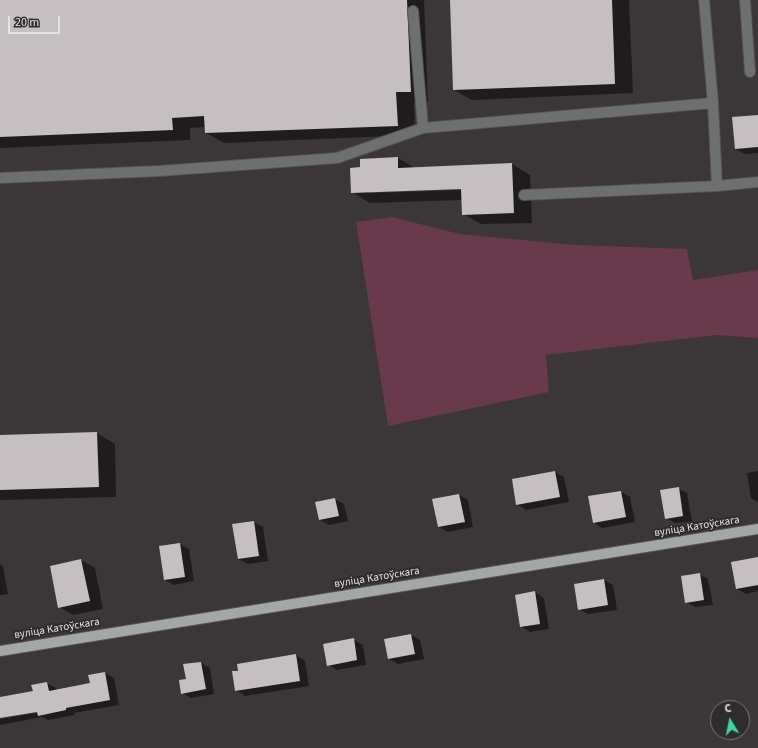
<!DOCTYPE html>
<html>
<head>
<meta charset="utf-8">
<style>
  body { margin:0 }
  #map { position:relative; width:758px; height:748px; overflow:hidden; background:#3b3638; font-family:"Source Sans 3",sans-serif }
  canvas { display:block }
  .north { position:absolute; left:710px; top:700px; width:40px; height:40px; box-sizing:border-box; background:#302c2e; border:1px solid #797577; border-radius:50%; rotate:350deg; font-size:11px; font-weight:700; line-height:16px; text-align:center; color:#e6e3e4 }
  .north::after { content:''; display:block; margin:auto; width:14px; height:18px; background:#3dd4a3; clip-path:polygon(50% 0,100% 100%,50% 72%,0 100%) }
  .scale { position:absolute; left:8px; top:16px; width:52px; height:18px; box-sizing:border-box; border:2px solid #e6e3e4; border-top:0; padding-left:5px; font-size:12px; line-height:14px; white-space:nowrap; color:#e6e3e4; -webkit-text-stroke:3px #302c2e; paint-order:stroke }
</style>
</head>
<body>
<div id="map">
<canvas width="758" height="748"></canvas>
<div class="north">С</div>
<div class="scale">20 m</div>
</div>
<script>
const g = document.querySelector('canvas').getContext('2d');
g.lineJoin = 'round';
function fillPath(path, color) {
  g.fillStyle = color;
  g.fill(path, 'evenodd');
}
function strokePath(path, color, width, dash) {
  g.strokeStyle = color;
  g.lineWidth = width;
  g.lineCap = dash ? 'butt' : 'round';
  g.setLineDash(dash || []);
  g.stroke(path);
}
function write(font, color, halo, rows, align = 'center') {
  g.font = font + ' "Source Sans 3",sans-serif';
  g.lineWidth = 4;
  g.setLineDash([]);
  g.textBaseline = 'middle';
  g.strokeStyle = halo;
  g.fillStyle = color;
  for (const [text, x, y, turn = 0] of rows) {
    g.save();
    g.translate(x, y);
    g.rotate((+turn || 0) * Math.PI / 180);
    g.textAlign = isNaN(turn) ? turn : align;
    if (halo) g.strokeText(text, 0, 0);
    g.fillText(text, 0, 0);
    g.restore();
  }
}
const green = new Path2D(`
  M392 217 460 234 576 245 687 249 693 280 758 270V338L716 335 546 355 549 392 388 426 356 222Z`);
const shadow = new Path2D(`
  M0 0H424L428 102H414L415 135 224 143 206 133V127L190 128V140L0 148Z
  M451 0H629L633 93 472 100 454 90Z
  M758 117V153L745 154 736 149Z
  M398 158 415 168 512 164 530 175 532 223 481 224 463 214 462 200 370 203 352 192 361 168ZM466 188V190L369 193V191Z
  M97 433 115 444 116 497 0 500V436Z
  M758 471V502L751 498 747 473Z
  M555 472 564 477 569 502 526 510 517 504Z
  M678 488 687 493 692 521 675 523 666 518Z
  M621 492 630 497 635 522 602 528 593 522 589 497Z
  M459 495 468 500 473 527 448 532 439 527 434 500Z
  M335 499 344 504 348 521 329 525 320 520 316 503Z
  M254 522 263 527 268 561 248 564 238 559Z
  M180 544 189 549 194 581 174 585 165 580Z
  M758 558V591L746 594 737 589Z
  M81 560 95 568 103 609 73 615 59 607Z
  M0 564 3 566 8 594 0 595Z
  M699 574 708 579 713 605 695 607 686 602Z
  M604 580 613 585 617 610 588 614 579 609Z
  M535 592 544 598 549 629 530 632 520 626 516 596Z
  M411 635 420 640 424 659 398 664 389 659Z
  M353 639 363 645 366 665 337 670 328 665Z
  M296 655 305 661 309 686 245 696 236 690 239 671Z
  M201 663 210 668 214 694 191 698 182 693 187 680Z
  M105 673 114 678 119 705 74 713 75 715 48 720 42 717 0 725V719L42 712V710L0 717V698L34 692 47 683 56 688 57 691 91 684 89 675Z`);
const building = new Path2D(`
  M0 0H407L411 92H396L398 126 205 133 204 116 172 118 173 130 0 137Z
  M450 0H612L615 84 453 90Z
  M758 115V147L735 149 732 117Z
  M398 157V168L512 163 514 213 462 215 461 189 351 193 350 168 360 167V159Z
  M97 432 99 487 0 490V435Z
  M555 471 560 497 516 505 512 479Z
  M679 487 683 516 665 519 660 490Z
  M621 491 626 517 593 523 588 496Z
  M459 494 465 522 438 527 432 499Z
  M335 498 339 516 319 520 315 502Z
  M254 521 259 556 238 559 232 524Z
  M180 543 185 577 164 580 159 546Z
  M758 557V585L736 589 731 562Z
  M81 559 90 601 58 608 50 566Z
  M700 573 704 600 685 603 681 576Z
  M604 579 608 605 578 610 574 584Z
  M535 591 540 624 520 627 515 595Z
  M411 634 415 654 388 659 384 639Z
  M354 638 357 660 327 666 323 644Z
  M296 654 300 681 235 691 232 671H238L237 664Z
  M201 662 206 689 181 694 179 680 186 679 183 664Z
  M105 672 110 700 66 708V710L38 716 37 712 0 718V697L33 691 31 685 47 682 49 691 90 683 88 675Z`);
const minor = new Path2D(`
  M745 0 750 72
  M413 11 423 128 713 103 704 0
  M713 103 717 186
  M0 178 159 171 337 158 423 128
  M524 195 717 186 758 182`);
const major = new Path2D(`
  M0 651 758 529`);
const streetNames = [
  ["вуліца Катоўскага",697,527,-9],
  ["вуліца Катоўскага",377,578,-9],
  ["вуліца Катоўскага",57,629,-9]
];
fillPath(green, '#69394c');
fillPath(shadow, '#0007');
fillPath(building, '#c5bfc1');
strokePath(minor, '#565254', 12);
strokePath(major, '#565254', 12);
strokePath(minor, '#6e706f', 10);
strokePath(major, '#a3a7a5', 10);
write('11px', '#e6e3e4', '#302c2e', streetNames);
</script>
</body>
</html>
